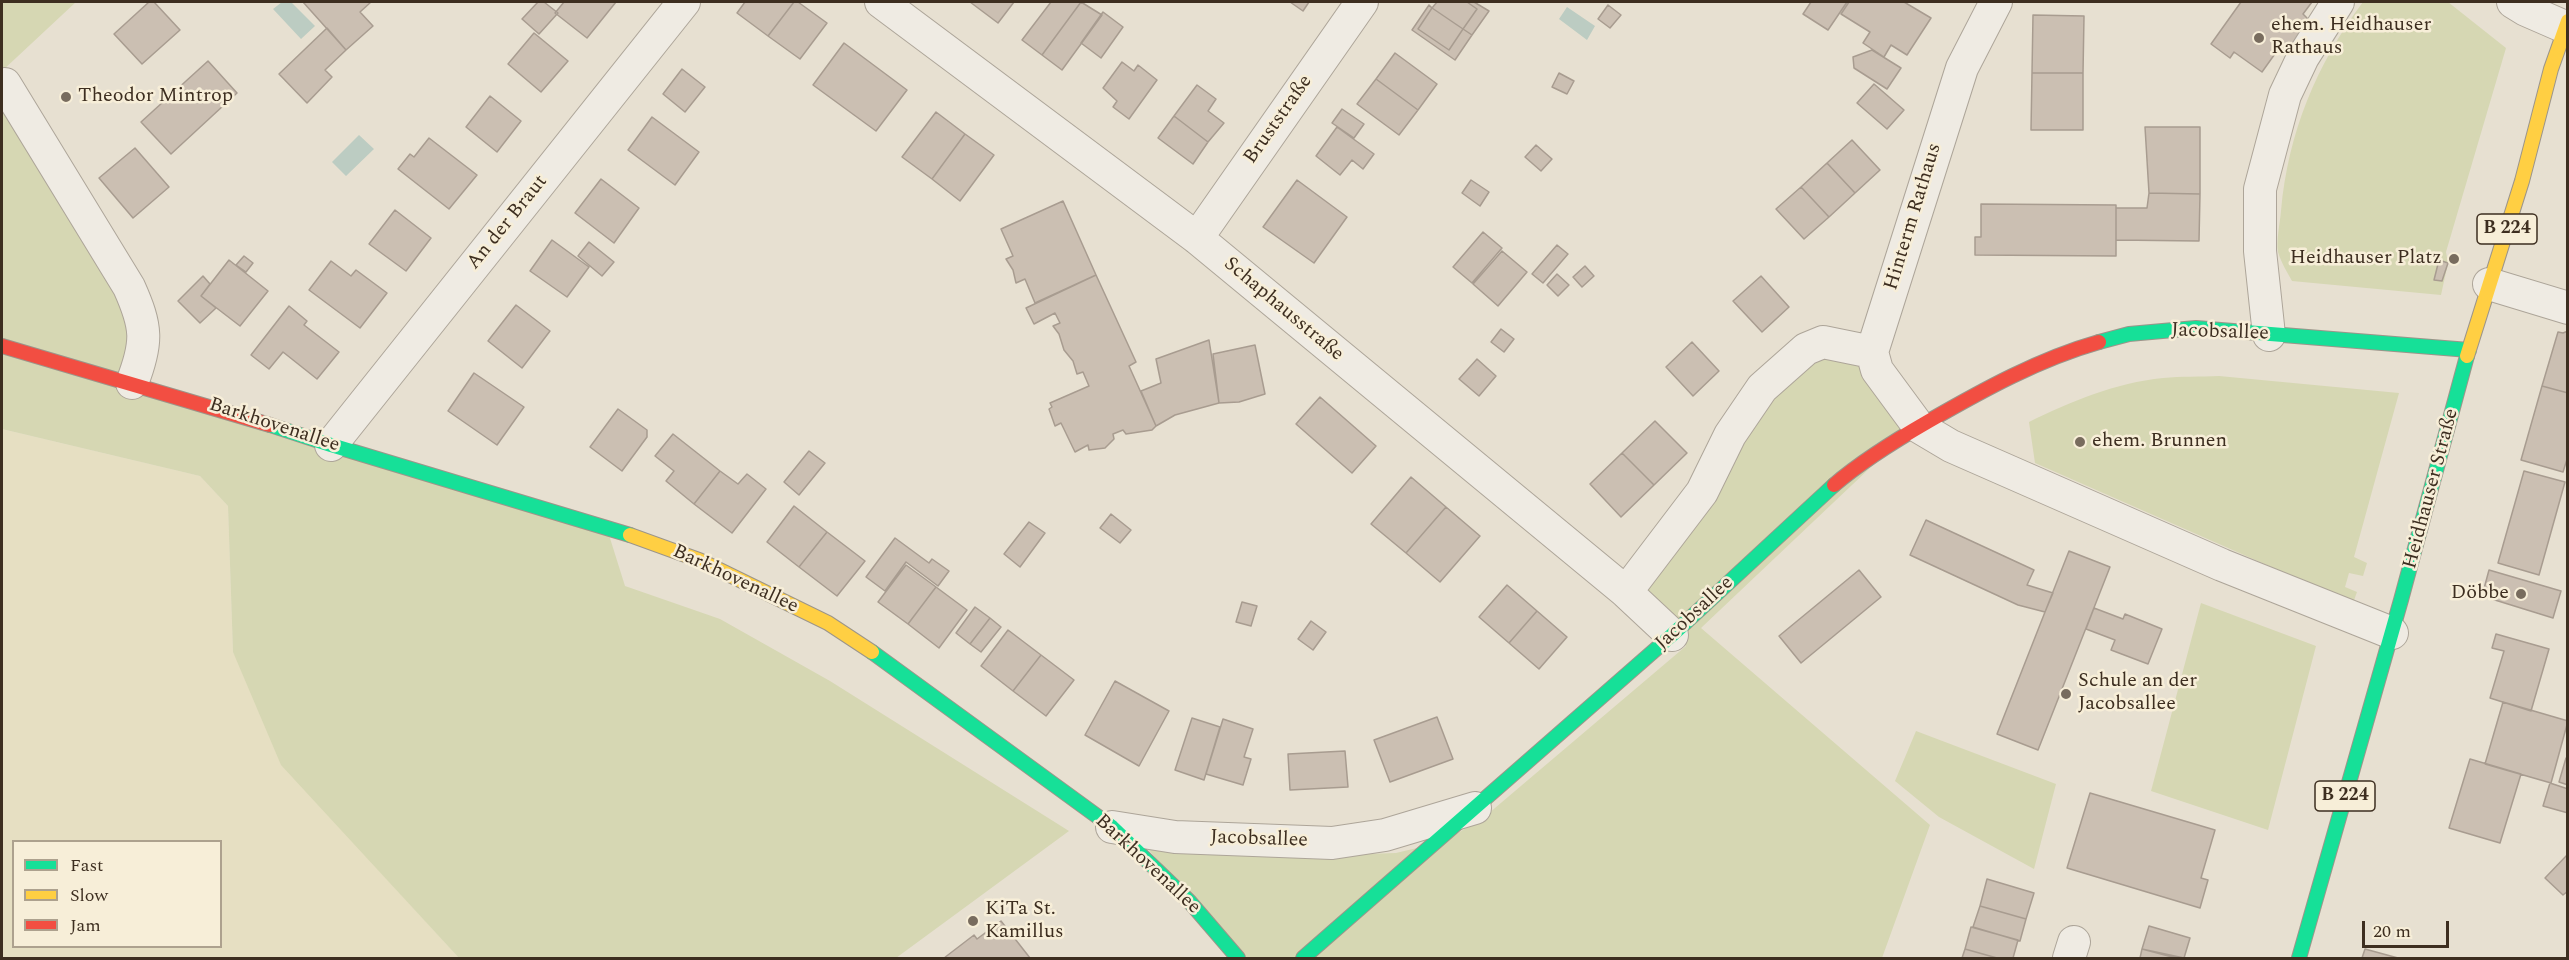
<!DOCTYPE html>
<html>
<head>
<meta charset="utf-8">
<style>
  body { margin:0 }
  #map { position:relative; width:2569px; height:960px; overflow:hidden; background:#e7e0d1; font-family:Spectral,serif }
  canvas { display:block }
  .frame { position:absolute; inset:0; border:3px solid #3d2e20; pointer-events:none }
  .legend { position:absolute; left:12px; top:840px; width:210px; height:108px; box-sizing:border-box; background:#f7eed8; border:2px solid #ada18e; margin:0; padding:8px 10px; list-style:none; font-size:18px; color:#3d2e20 }
  .legend li { display:flex; align-items:center; gap:12px; height:30px }
  .legend b { width:30px; border:2px solid #ada18e }
  .scale { position:absolute; left:2362px; top:921px; width:87px; height:27px; box-sizing:border-box; border:3px solid #3d2e20; border-top:0; padding-left:8px; font-size:18px; line-height:21px; white-space:nowrap; color:#3d2e20; -webkit-text-stroke:4px #f7eed8; paint-order:stroke }
</style>
</head>
<body>
<div id="map">
<canvas width="2569" height="960"></canvas>
<div class="frame"></div>
<ul class="legend">
<li><b style="height:8px;background:#16e098"></b>Fast</li>
<li><b style="height:8px;background:#ffcf43"></b>Slow</li>
<li><b style="height:8px;background:#f24e42"></b>Jam</li>
</ul>
<div class="scale">20 m</div>
</div>
<script>
const g = document.querySelector('canvas').getContext('2d');
g.lineJoin = 'round';
function fillPath(path, color) {
  g.fillStyle = color;
  g.fill(path, 'evenodd');
}
function strokePath(path, color, width, dash) {
  g.strokeStyle = color;
  g.lineWidth = width;
  g.lineCap = dash ? 'butt' : 'round';
  g.setLineDash(dash || []);
  g.stroke(path);
}
function write(font, color, halo, rows, align = 'center') {
  g.font = font + ' Spectral,serif';
  g.lineWidth = 5;
  g.setLineDash([]);
  g.textBaseline = 'middle';
  g.strokeStyle = halo;
  g.fillStyle = color;
  for (const [text, x, y, turn = 0] of rows) {
    g.save();
    g.translate(x, y);
    g.rotate((+turn || 0) * Math.PI / 180);
    g.textAlign = isNaN(turn) ? turn : align;
    if (halo) g.strokeText(text, 0, 0);
    g.fillText(text, 0, 0);
    g.restore();
  }
}
const farmland = new Path2D(`
  M2 429 200 476 228 506 233 652 375 866 459 958H2ZM14 842H220V946H14Z`);
const green = new Path2D(`
  M2 2H76L2 71Z
  M2363 2H2448L2506 48 2446 252 2448 263 2441 295 2292 281C2287 272 2281 262 2278 252 2276 241 2280 223 2281 211 2288 133 2316 65 2363 2Z
  M2 95 136 309 129 377 609 535 625 586 720 619 830 681 1069 831 896 958H459L281 765 233 652 228 506 200 476 2 429Z
  M1821 348 1862 360 1909 431 1701 628 1930 825 1882 958H1239L1149 850 1271 857 1396 853 1442 842 1482 819 1686 646 1632 592 1733 435Z
  M2219 376 2399 393 2354 557 2367 563 2363 576 2349 573 2345 587 2357 592 2353 603 2035 463 2029 422C2072 401 2115 383 2163 378 2181 376 2201 377 2219 376Z
  M2201 603 2316 646 2268 830 2151 791Z
  M1916 731 2056 784 2034 869 1939 817 1895 781Z`);
const water = new Path2D(`
  M282 2H291L315 26 301 39 273 9Z
  M1567 7 1595 26 1587 40 1559 19Z
  M359 135 374 149 346 176 332 162Z`);
const building = new Path2D(`
  M149 2H154L180 30 142 64 114 34Z
  M303 2H371L360 12 373 26 346 50Z
  M538 2H544L558 13 539 34 522 19Z
  M564 2H616L587 38 555 13Z
  M745 2H794L768 36 737 13Z
  M794 2H798L827 23 800 59 768 36Z
  M970 2H1014L998 23Z
  M1051 2H1081L1042 55 1022 40Z
  M1081 2 1102 15 1062 70 1042 55Z
  M1290 2H1309L1303 11Z
  M1437 2H1467L1477 9 1463 29 1432 8Z
  M1467 2H1474L1489 11 1472 35 1463 29 1477 9Z
  M1811 2H1847L1828 30 1803 14Z
  M1849 2H1904L1931 18 1907 55 1891 45 1884 57 1863 43 1870 32 1841 14Z
  M2241 2H2312L2303 14 2307 18 2298 30 2305 34 2296 46 2290 42 2281 54 2277 51 2262 72 2234 52 2230 58 2211 44Z
  M1429 5 1432 8 1418 29 1449 50 1463 29 1472 35 1455 60 1412 30Z
  M1608 5 1621 15 1610 28 1598 19Z
  M1432 8 1463 29 1449 50 1418 29Z
  M1103 12 1123 27 1101 58 1081 43Z
  M2033 15 2084 16 2083 73H2032Z
  M327 28 346 50 325 70 332 77 307 103 279 74Z
  M534 33 568 61 541 92 508 64Z
  M844 43 907 90 876 131 813 85Z
  M1872 50 1901 68 1887 89 1854 68 1853 57Z
  M1395 53 1437 84 1418 110 1376 79Z
  M208 61 237 93 171 154 141 122Z
  M1122 62 1134 71 1138 65 1157 80 1129 119 1113 107 1117 101 1103 88Z
  M682 69 705 87 685 112 663 94Z
  M1559 73 1574 81 1567 94 1552 87Z
  M2032 73H2083V130H2031Z
  M1376 79 1418 110 1399 135 1357 104Z
  M1874 84 1904 110 1887 129 1857 103Z
  M1197 85 1216 99 1208 111 1224 123 1208 142 1174 116Z
  M490 96 521 121 497 152 466 127Z
  M1342 109 1364 124 1354 138 1332 123Z
  M936 112 965 134 932 179 902 157Z
  M1174 116 1208 142 1193 164 1158 138Z
  M652 117 699 152 675 185 628 150Z
  M1337 127 1374 154 1363 169 1352 160 1340 175 1316 156Z
  M2145 127H2200V194L2149 193Z
  M965 134 994 155 960 201 932 179Z
  M429 138 477 175 449 209 398 169 410 154 414 157Z
  M1852 140 1880 170 1855 193 1827 163Z
  M1536 145 1552 159 1541 171 1525 157Z
  M135 148 169 187 133 218 99 178Z
  M1827 163 1855 193 1829 217 1801 187Z
  M601 179 639 208 614 243 575 213Z
  M1297 180 1347 217 1314 263 1263 227Z
  M1471 180 1489 192 1480 206 1462 193Z
  M1801 187 1829 217 1804 239 1776 209Z
  M2149 193 2200 194 2199 241 2116 240V208H2147Z
  M1063 201 1096 275 1035 303 1025 279 1016 283 1013 270 1006 259 1013 256 1001 229Z
  M1981 204 2116 205V256L1975 255V237H1981Z
  M395 210 431 238 406 271 369 244Z
  M1483 232 1502 248 1472 283 1453 267Z
  M552 240 589 267 567 297 530 271Z
  M589 242 614 262 602 276 578 256Z
  M1557 245 1568 254 1543 283 1532 274Z
  M1502 251 1527 272 1498 306 1473 284Z
  M244 256 253 263 246 272 236 265Z
  M229 260 268 291 240 326 201 296Z
  M2439 260 2448 263 2442 281 2434 280Z
  M331 261 351 276 356 270 387 293 360 328 309 290Z
  M1585 266 1594 276 1582 287 1573 277Z
  M1557 274 1569 285 1558 296 1547 285Z
  M1096 275 1136 362 1129 366 1156 426 1152 430 1126 434 1123 430 1113 434 1114 439 1105 448 1089 450 1088 445 1075 452 1061 423 1055 426 1049 409 1052 407 1050 403 1089 386 1083 372 1077 374 1073 361 1064 350 1059 334 1053 326 1060 323 1055 313 1034 324 1026 308Z
  M203 276 210 284 201 296 216 308 200 323 178 301Z
  M1761 276 1789 307 1762 332 1733 301Z
  M516 305 550 331 522 368 488 341Z
  M289 306 307 321 304 325 339 352 317 379 283 352 269 369 251 355Z
  M1501 329 1514 339 1504 352 1491 342Z
  M2568 331V393L2542 386 2558 332 2563 333Z
  M1209 340 1219 403 1175 415 1156 426 1141 391 1161 383 1156 359Z
  M1692 342 1719 371 1693 396 1666 367Z
  M1255 345 1265 394 1239 402 1219 403 1213 354Z
  M1477 359 1496 376 1479 396 1459 379Z
  M474 373 524 407 497 445 448 411Z
  M2542 386 2568 393V456L2563 472 2521 460Z
  M1320 397 1376 446 1352 473 1296 424Z
  M618 409 647 430V437L622 471 590 447Z
  M1655 421 1687 453 1654 485 1622 453Z
  M673 434 720 471 694 504 666 481 674 471 655 456Z
  M809 451 825 463 799 495 784 482Z
  M1622 453 1654 485 1621 517 1590 484Z
  M720 471 738 484 747 474 766 489 732 533 694 504Z
  M2524 471 2565 482 2539 575 2498 563Z
  M1411 477 1446 507 1406 553 1371 524Z
  M794 506 827 532 799 567 767 542Z
  M1446 507 1480 536 1440 582 1406 553Z
  M1111 514 1131 530 1120 543 1100 528Z
  M1926 520 2034 570 2027 585 2053 593 2045 612 2018 605 1910 555Z
  M1029 522 1045 533 1020 567 1004 554Z
  M827 532 865 561 837 596 799 567Z
  M895 538 929 563 932 559 949 571 938 586 906 562 885 591 866 577Z
  M2069 551 2110 567 2038 750 1997 734Z
  M906 565 936 587 908 624 878 602Z
  M1859 570 1881 597 1801 663 1779 636Z
  M2489 570 2561 591 2553 618 2482 596Z
  M1507 585 1537 611 1509 643 1479 617Z
  M936 587 967 610 939 648 908 624Z
  M1242 602 1257 606 1251 626 1236 622Z
  M975 607 990 618 970 644 956 633Z
  M2094 608 2123 619 2125 614 2162 629 2148 664 2111 650 2115 640 2086 629Z
  M1537 611 1567 637 1539 669 1509 643Z
  M990 618 1001 627 981 652 970 644Z
  M1311 621 1326 632 1313 650 1298 639Z
  M1008 630 1041 655 1013 691 981 666Z
  M2496 634 2549 649 2531 711 2490 698 2504 651 2492 648Z
  M1041 655 1074 680 1046 716 1013 691Z
  M1115 681 1169 711 1139 766 1085 735Z
  M2503 702 2568 721 2551 783 2485 764Z
  M1437 717 1453 759 1390 782 1374 740Z
  M1192 718 1220 727 1204 780 1175 770Z
  M1223 719 1253 729 1244 757 1251 759 1243 785 1206 774Z
  M1345 751 1348 787 1290 790 1288 754Z
  M2566 758H2568V785L2559 782Z
  M2470 759 2521 774 2500 843 2449 828Z
  M2550 783 2568 789V813L2543 806Z
  M2090 793 2215 830 2201 878 2208 880 2200 908 2067 868Z
  M2568 854V891L2563 895 2545 878Z
  M1987 879 2034 893 2026 919 1980 906Z
  M1980 906 2026 919 2020 941 1973 927Z
  M1001 921 1030 958H944L974 935 977 939Z
  M2149 926 2190 938 2184 958 2142 949Z
  M1971 927 2018 940 2013 958H1997L1965 949Z
  M1965 949 1997 958H1962Z
  M2142 949 2176 958H2140Z
  M2365 949 2398 958H2362Z`);
const street = new Path2D(`
  M881 2 1197 238 1626 592 1672 635
  M1996 2 1962 68 1872 352 1877 370 1919 427 1951 446 2222 565 2392 633
  M2513 2 2526 10 2565 27
  M5 84 129 287C147 327 148 342 132 383
  M1197 238 1362 2
  M2489 284 2568 308
  M2269 335 2260 251V189L2285 95 2303 57 2338 2
  M331 445 684 2
  M1626 592 1702 492 1730 435 1762 388 1806 349 1823 342 1872 352
  M1112 827 1175 837 1332 843 1385 835 1475 808
  M2069 958 2074 942`);
const fast = new Path2D(`
  M2099 342 2129 334 2196 328 2469 350
  M270 425 331 445 630 535
  M872 652 1112 827 1189 901 1238 958
  M1303 958 1672 635 1834 485
  M2299 958 2401 600 2467 356`);
const slow = new Path2D(`
  M2467 356 2522 181 2551 69 2568 21
  M630 535 699 560 828 623 872 652`);
const jam = new Path2D(`
  M2 346 270 425
  M1834 485C1863 460 1896 440 1929 421 1983 390 2039 359 2099 342`);
const markers = [
  [2259,38,6,"#786c5e"],
  [66,97,6,"#786c5e"],
  [2454,259,6,"#786c5e"],
  [2080,442,6,"#786c5e"],
  [2521,594,6,"#786c5e"],
  [2066,694,6,"#786c5e"],
  [973,921,6,"#786c5e"]
];
const shields = [
  [2507,229,60],
  [2345,796,60]
];
const shieldNames = [
  ["B 224",2507,229],
  ["B 224",2345,796]
];
const poiNames = [
  ["ehem. Heidhauser",2271,26],
  ["Rathaus",2271,49],
  ["Theodor Mintrop",78,97],
  ["Heidhauser Platz",2442,259,"right"],
  ["ehem. Brunnen",2092,442],
  ["Döbbe",2509,594,"right"],
  ["Schule an der",2078,682],
  ["Jacobsallee",2078,705],
  ["KiTa St.",985,910],
  ["Kamillus",985,933]
];
const streetNames = [
  ["Bruststraße",1279,120,-55],
  ["Hinterm Rathaus",1914,217,-73],
  ["An der Braut",508,223,-51],
  ["Schaphausstraße",1283,310,40],
  ["Jacobsallee",2220,333,2],
  ["Barkhovenallee",274,426,18],
  ["Heidhauser Straße",2432,489,-75],
  ["Barkhovenallee",735,580,25],
  ["Jacobsallee",1695,614,-43],
  ["Jacobsallee",1259,840,2],
  ["Barkhovenallee",1147,865,43]
];
fillPath(farmland, '#e6dfc2');
fillPath(green, '#d6d7b3');
fillPath(water, '#bcccc2');
fillPath(building, '#cbbfb2');
strokePath(building, '#a89c90', 1.5);
strokePath(street, '#ada599', 34);
strokePath(fast, '#9c958a', 16);
strokePath(slow, '#9c958a', 16);
strokePath(jam, '#9c958a', 16);
strokePath(street, '#efebe3', 32);
strokePath(fast, '#16e098', 14);
strokePath(slow, '#ffcf43', 14);
strokePath(jam, '#f24e42', 14);
for (const [x, y, r, color] of markers) {
  const dot = new Path2D();
  dot.arc(x, y, r, 0, 2 * Math.PI);
  g.fillStyle = color;
  g.fill(dot);
  strokePath(dot, '#f7eed8', 2);
}
for (const [x, y, w] of shields) {
  const box = new Path2D();
  box.roundRect(x - w / 2, y - 15, w, 30, 4.5);
  g.fillStyle = '#f7eed8';
  g.fill(box);
  strokePath(box, '#3d2e20', 1.5);
}
write('bold 18px', '#3d2e20', null, shieldNames);
write('20px', '#3d2e20', '#f7eed8', poiNames, 'left');
write('20px', '#3d2e20', '#f7eed8', streetNames);
</script>
</body>
</html>
